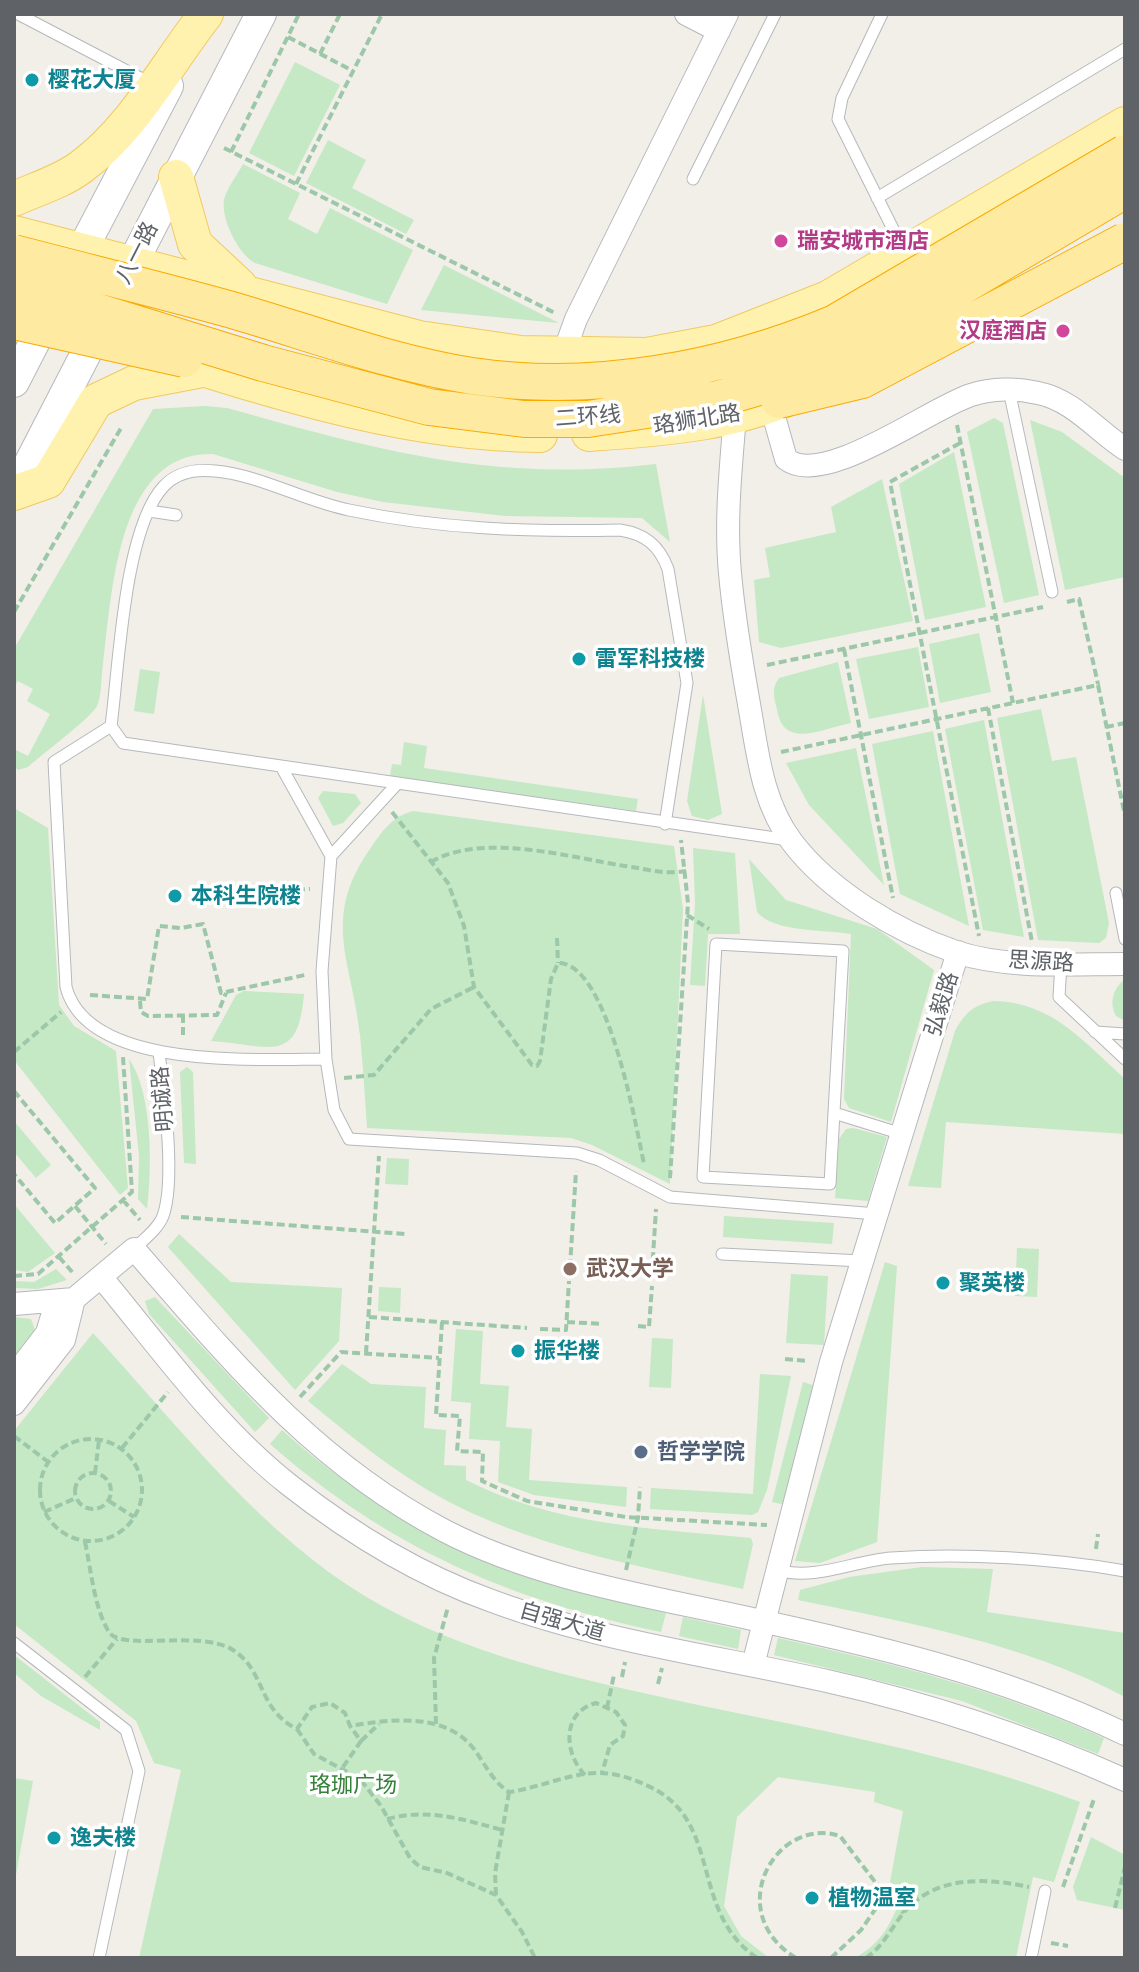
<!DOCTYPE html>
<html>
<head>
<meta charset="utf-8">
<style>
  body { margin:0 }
  #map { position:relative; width:1139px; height:1972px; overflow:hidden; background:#f1efe8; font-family:Raleway,sans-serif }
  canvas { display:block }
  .frame { position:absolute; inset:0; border:16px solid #5f6368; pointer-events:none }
</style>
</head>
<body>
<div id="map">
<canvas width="1139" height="1972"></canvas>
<div class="frame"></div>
</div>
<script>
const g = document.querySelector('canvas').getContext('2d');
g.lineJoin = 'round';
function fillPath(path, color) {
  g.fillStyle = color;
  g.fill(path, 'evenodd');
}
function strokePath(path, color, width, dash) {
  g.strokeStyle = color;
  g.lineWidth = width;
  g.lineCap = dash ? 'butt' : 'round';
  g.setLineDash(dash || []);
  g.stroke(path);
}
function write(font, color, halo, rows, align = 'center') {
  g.font = font + ' Raleway,"Noto Sans SC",sans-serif';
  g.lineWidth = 7;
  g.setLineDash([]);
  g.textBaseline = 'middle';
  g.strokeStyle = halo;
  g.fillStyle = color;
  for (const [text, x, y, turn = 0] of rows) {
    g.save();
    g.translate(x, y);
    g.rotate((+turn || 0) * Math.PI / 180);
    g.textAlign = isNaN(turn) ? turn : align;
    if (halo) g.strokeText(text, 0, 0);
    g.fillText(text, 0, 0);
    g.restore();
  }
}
const green = new Path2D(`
  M295 62 340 85 294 176 249 153Z
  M328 140 366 160 352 188 414 220 406 234 306 183Z
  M243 164 300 193 288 219 317 234 330 208 413 250 387 304 255 263C238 254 221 219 224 200 226 189 238 174 243 164Z
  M444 265 559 323 421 310Z
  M205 406 227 408C380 451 495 483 656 464L670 542 642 518 505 516 383 502 337 492 213 454C116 451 112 596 103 664 101 675 102 696 97 706 90 719 42 754 28 767L18 770 14 766V749L28 756 50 714 27 701 33 689 18 681 14 687V649L153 409Z
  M994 418 1003 423 1039 595 1004 603 967 432Z
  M1030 420 1062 432 1125 478V577L1065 590Z
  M954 452 986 607 925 620 899 484Z
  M882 479 913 621 781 648 759 642 754 580 770 577 765 548 836 532 831 507Z
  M979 633 991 692 940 703 929 644Z
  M918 647 929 707 869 719 856 659Z
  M838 662 851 723C821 729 783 750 777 709 774 697 771 689 779 678Z
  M140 669 160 672 154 714 134 711Z
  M703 695 722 814 708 820 692 816 687 801Z
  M1041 709 1052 761 1076 757 1109 923 1106 938 1099 943 1038 940 997 718Z
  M984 720 1024 937 983 930 945 729Z
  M933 731 969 926 900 894 872 744Z
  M404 742 427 746 424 768 638 799 636 811 390 776 392 764 401 765Z
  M856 748 884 885 809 805 786 763Z
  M323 791 355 794 361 803 343 823 333 826 318 798Z
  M14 808 48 828 59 1005 74 1026 116 1051 128 1188 120 1195 14 1060Z
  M413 811 674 846 683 909 670 1184 592 1145 571 1138 367 1128C365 1097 363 1066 360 1035 352 960 320 918 372 846 384 829 392 817 413 811Z
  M693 848 735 853 740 934H708L705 986 690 985 695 903Z
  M749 859 786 900 877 929 934 970 891 1122 849 1108 844 1099 851 934C824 929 775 933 757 912Z
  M1125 979V1021L1116 1016C1109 1003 1113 988 1125 979Z
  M244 991 304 994C298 1066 270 1045 211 1041L236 995Z
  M993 1001C1052 1002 1083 1041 1125 1079V1134L946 1122 941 1188 908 1186 955 1031C965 1013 972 1006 993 1001Z
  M129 1059C153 1093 152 1168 147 1209L138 1199 139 1156Z
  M187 1067 193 1072 196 1164 184 1163 180 1072Z
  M14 1121 51 1165 36 1178 14 1152Z
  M853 1128 887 1137 868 1201 835 1198 839 1139 846 1129Z
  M387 1158 409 1159 408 1185 385 1184Z
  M14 1204 55 1253 28 1272 14 1270Z
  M724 1216 834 1223 832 1244 723 1237Z
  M179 1234 231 1282 342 1288 339 1341 295 1390 168 1247Z
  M1017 1248 1039 1249 1037 1297 1015 1296Z
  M885 1262 897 1266 877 1542 820 1563 795 1561Z
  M56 1269 67 1280 38 1289 14 1288V1281L34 1282Z
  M791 1274 828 1276 824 1345 786 1343Z
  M379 1287 401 1288 400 1313 378 1311Z
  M155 1297 269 1418 255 1432 149 1314 145 1301Z
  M14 1317 31 1319 36 1333 14 1364Z
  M456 1329 483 1331 480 1384 509 1386 506 1427 532 1429 529 1480 627 1487 626 1507 534 1495 498 1482 500 1441 469 1439 471 1403 451 1401Z
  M93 1333C172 1419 249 1519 346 1584 445 1650 561 1675 675 1700 811 1729 949 1752 1080 1802L1054 1882 1033 1877 1016 1958H854C881 1945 895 1919 902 1891L890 1882 903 1811 874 1802 875 1792 778 1777 737 1817 724 1906 741 1936 769 1958H139L181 1770 154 1763 136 1721 14 1624V1431Z
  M652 1338 673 1339 671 1388 649 1387Z
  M342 1364 371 1384 426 1387 424 1428 446 1430 444 1465 466 1466V1480C556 1526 651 1528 751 1538L753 1544 743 1589C647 1568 546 1550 457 1506 403 1479 355 1440 308 1401Z
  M760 1374 791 1376 767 1490 758 1512 752 1515 650 1509 651 1488 753 1494Z
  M803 1382 819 1387 785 1505 772 1502Z
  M282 1430C401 1536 512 1579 666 1613L661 1632C509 1600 387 1547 270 1444Z
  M922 1567 993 1569 987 1612 1125 1633V1697C1024 1643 909 1623 798 1600L800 1590 849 1577Z
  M683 1617 741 1630 738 1649 679 1636Z
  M778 1638C891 1663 999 1690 1104 1738L1098 1754 962 1701 774 1655Z
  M14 1655 100 1722V1730L41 1696 14 1673Z
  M14 1778 33 1781 14 1886Z
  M1091 1837 1125 1855V1910L1077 1900 1073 1887Z`);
const path = new Path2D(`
  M288 37 353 71
  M320 54 340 14
  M224 148 555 313
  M231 152 299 14
  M296 184 382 14
  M957 425 1013 703
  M960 443 890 482 979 936
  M1067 602 1079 599 1098 684
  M14 612 121 428
  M844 649 893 898
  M767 665 1043 607
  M988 708 1032 942
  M1106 727 1125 723
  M781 752 1098 685 1125 816
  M392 812 448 883 464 926 474 987 532 1065 537 1066 540 1061 551 979 558 963C608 962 636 1127 644 1164
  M431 862C482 832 568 857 625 866 647 869 663 875 686 871
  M273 891 310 889
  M687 915 709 929
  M557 938 558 963
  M90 995 147 999 159 926 181 928 203 924 221 993 305 975
  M140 1001 141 1012 148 1016 217 1015 226 993
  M183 1015V1037
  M14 1052 61 1012
  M344 1078 374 1075 431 1009 474 987
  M14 1091 95 1188 55 1223 14 1174
  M670 1178 688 903 681 840
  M123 1200 140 1220
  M75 1206 106 1244
  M181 1217 405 1234
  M59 1257 73 1273
  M570 1267 576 1171
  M652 1272 656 1209
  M14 1276 38 1274 132 1192 123 1057
  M369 1317 527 1328
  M442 1322 436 1415 460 1416 457 1451 483 1452 482 1481 527 1501 626 1517 767 1525
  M567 1322 603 1324
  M638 1326 649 1327 652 1286
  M540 1329 566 1330 569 1281
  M366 1353 379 1156
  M785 1359 808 1361
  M300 1397 341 1352 439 1358
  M14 1436 47 1461
  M40 1490a51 51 0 1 1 102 0a51 51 0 1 1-102 0Z
  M122 1448 168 1392
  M75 1491a18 18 0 1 1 36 0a18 18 0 1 1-36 0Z
  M95 1473 99 1440
  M109 1501 134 1517
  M44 1512 76 1498
  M85 1542C91 1569 94 1608 109 1632 122 1652 200 1629 233 1650 266 1671 257 1709 297 1729L312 1707 330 1703 345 1713 350 1726C391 1719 445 1712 474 1749 485 1764 493 1782 509 1792 539 1788 569 1773 599 1773 615 1773 631 1778 646 1785 725 1819 687 1910 757 1958
  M1096 1549 1098 1534
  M626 1570 638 1518 640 1487
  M85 1677 117 1639
  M622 1677 625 1662
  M658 1684 662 1668
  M607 1708 614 1675
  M436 1724 434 1658 448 1607
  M297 1729 314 1754 360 1779 381 1806 410 1858 420 1867 447 1873 496 1895 522 1932 535 1958
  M361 1741 379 1724
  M343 1767 361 1741 350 1726
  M585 1775C564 1754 561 1712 596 1703L616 1712 625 1725 623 1736 610 1745 602 1773
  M387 1819C428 1808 462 1819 502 1830
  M1063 1887 1094 1799
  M496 1895 495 1873 509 1792
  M1115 1908 1125 1867
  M1051 1943 1068 1946
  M796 1958C721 1912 776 1815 840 1836L885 1895 904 1913
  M831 1958 861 1930 885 1895
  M866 1958C884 1946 892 1926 906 1910 938 1875 987 1878 1029 1887`);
const service = new Path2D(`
  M18 14 150 83
  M882 14 842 98 838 119 903 249
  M693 179 775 14
  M877 198 1125 49
  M1009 390 1052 592
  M149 511 176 515
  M111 726 54 762 66 987C88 1071 258 1059 326 1059
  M282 768 331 856 322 971 326 1059 334 1110 349 1139 577 1153 599 1160 670 1197 877 1214
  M665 824 687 683 668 569C659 545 645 534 620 530 528 532 439 529 349 510 304 501 260 475 215 471 197 469 177 472 164 486 124 528 119 666 111 726L123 743 789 840
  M331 856 396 785
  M1116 893 1125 939
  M716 944 843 951 830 1184 703 1177Z
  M1061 964 1059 997 1125 1059
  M1095 1032 1125 1034
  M834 1113 902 1134
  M134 1249C144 1239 158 1229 163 1216 176 1180 164 1092 159 1053
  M722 1254 862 1261
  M777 1570C815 1581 853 1561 891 1558 964 1553 1053 1558 1125 1571
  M14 1643 126 1730 139 1771 99 1958
  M1031 1958 1045 1891`);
const minor = new Path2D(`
  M686 14 719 31
  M563 355 576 319 727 14
  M771 406 786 459C823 489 930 408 971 395 992 388 1017 388 1038 393 1073 400 1096 430 1125 449
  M735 415C731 467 725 520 730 573 734 619 742 665 750 710 758 756 763 804 792 842 830 892 898 932 956 952 1008 969 1071 964 1125 964
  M102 1278C160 1348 216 1427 288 1484 349 1532 419 1575 492 1601 600 1641 715 1656 827 1681 930 1704 1029 1737 1125 1780
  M14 1304 74 1299 134 1249C229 1358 313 1462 445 1531 534 1577 637 1594 734 1615 874 1646 994 1672 1125 1734
  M14 1376 47 1333 56 1303
  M14 1404 64 1340 74 1299
  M753 1665 831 1362 958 952`);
const secondary = new Path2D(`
  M71 271 168 86
  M14 382 51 310
  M14 493 261 14`);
const primary = new Path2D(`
  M176 177 195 244 240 286
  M14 199C36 189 61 182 81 167 134 128 166 65 206 14
  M14 233 419 338 521 353 647 355 716 342 828 298 1125 124
  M155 354C279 393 409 435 540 435
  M589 434C662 429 741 424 806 390
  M14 493 48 481 96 401 134 383 197 371`);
const trunkBridge = new Path2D(`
  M14 253C86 272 160 290 232 310 311 333 390 363 472 376 593 394 723 370 835 323L1125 153
  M14 286 263 363 429 407 524 419H588L718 399 786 379 849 353 1125 190
  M14 321 184 359
  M779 400 862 380 1125 241`);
const markers = [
  [32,80,8,"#0f9aa8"],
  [781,241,8,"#d1479c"],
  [1063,331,8,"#d1479c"],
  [579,659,8,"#0f9aa8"],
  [175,896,8,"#0f9aa8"],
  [570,1269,8,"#8d6e63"],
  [943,1283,8,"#0f9aa8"],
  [518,1351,8,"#0f9aa8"],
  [641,1452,8,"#5c6f8a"],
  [54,1838,8,"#0f9aa8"],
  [812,1898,8,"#0f9aa8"]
];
const cultureNames = [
  ["樱花大厦",48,80],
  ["雷军科技楼",595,659],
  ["本科生院楼",191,896],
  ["聚英楼",959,1283],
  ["振华楼",534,1351],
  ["逸夫楼",70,1838],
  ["植物温室",828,1898]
];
const hotelNames = [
  ["瑞安城市酒店",797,241],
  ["汉庭酒店",1047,331,"right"]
];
const streetNames = [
  ["八一路",137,253,-63],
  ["二环线",588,417,-4],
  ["珞狮北路",697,420,-9],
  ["思源路",1041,962,3],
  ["弘毅路",942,1004,-73],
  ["明诚路",163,1099,-95],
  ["自强大道",562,1622,16]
];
const educationNames = [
  ["武汉大学",586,1269]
];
const serviceNames = [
  ["哲学学院",657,1452]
];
const parkNames = [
  ["珞珈广场",353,1785]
];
fillPath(green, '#c5e8c5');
strokePath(service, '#b5b8bc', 13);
strokePath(minor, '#b5b8bc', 24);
strokePath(secondary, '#b6babf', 32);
strokePath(primary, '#f2c960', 36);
strokePath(path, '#9cc7a9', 4, [8, 4]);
strokePath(service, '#fff', 11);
strokePath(minor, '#fff', 22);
strokePath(secondary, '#fff', 30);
strokePath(primary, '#fff2af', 34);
strokePath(trunkBridge, '#f9ab00', 38, []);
strokePath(trunkBridge, '#feeaa1', 36);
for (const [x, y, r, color] of markers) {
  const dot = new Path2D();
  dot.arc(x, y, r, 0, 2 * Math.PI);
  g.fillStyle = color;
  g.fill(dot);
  strokePath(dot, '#fff', 3);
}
write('bold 22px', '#0d838f', '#fff', cultureNames, 'left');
write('bold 22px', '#b23c85', '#fff', hotelNames, 'left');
write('22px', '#5f6368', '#fff', streetNames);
write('bold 22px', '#785e54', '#fff', educationNames, 'left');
write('bold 22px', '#4e5e75', '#fff', serviceNames, 'left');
write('22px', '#348238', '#fff', parkNames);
</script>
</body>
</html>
